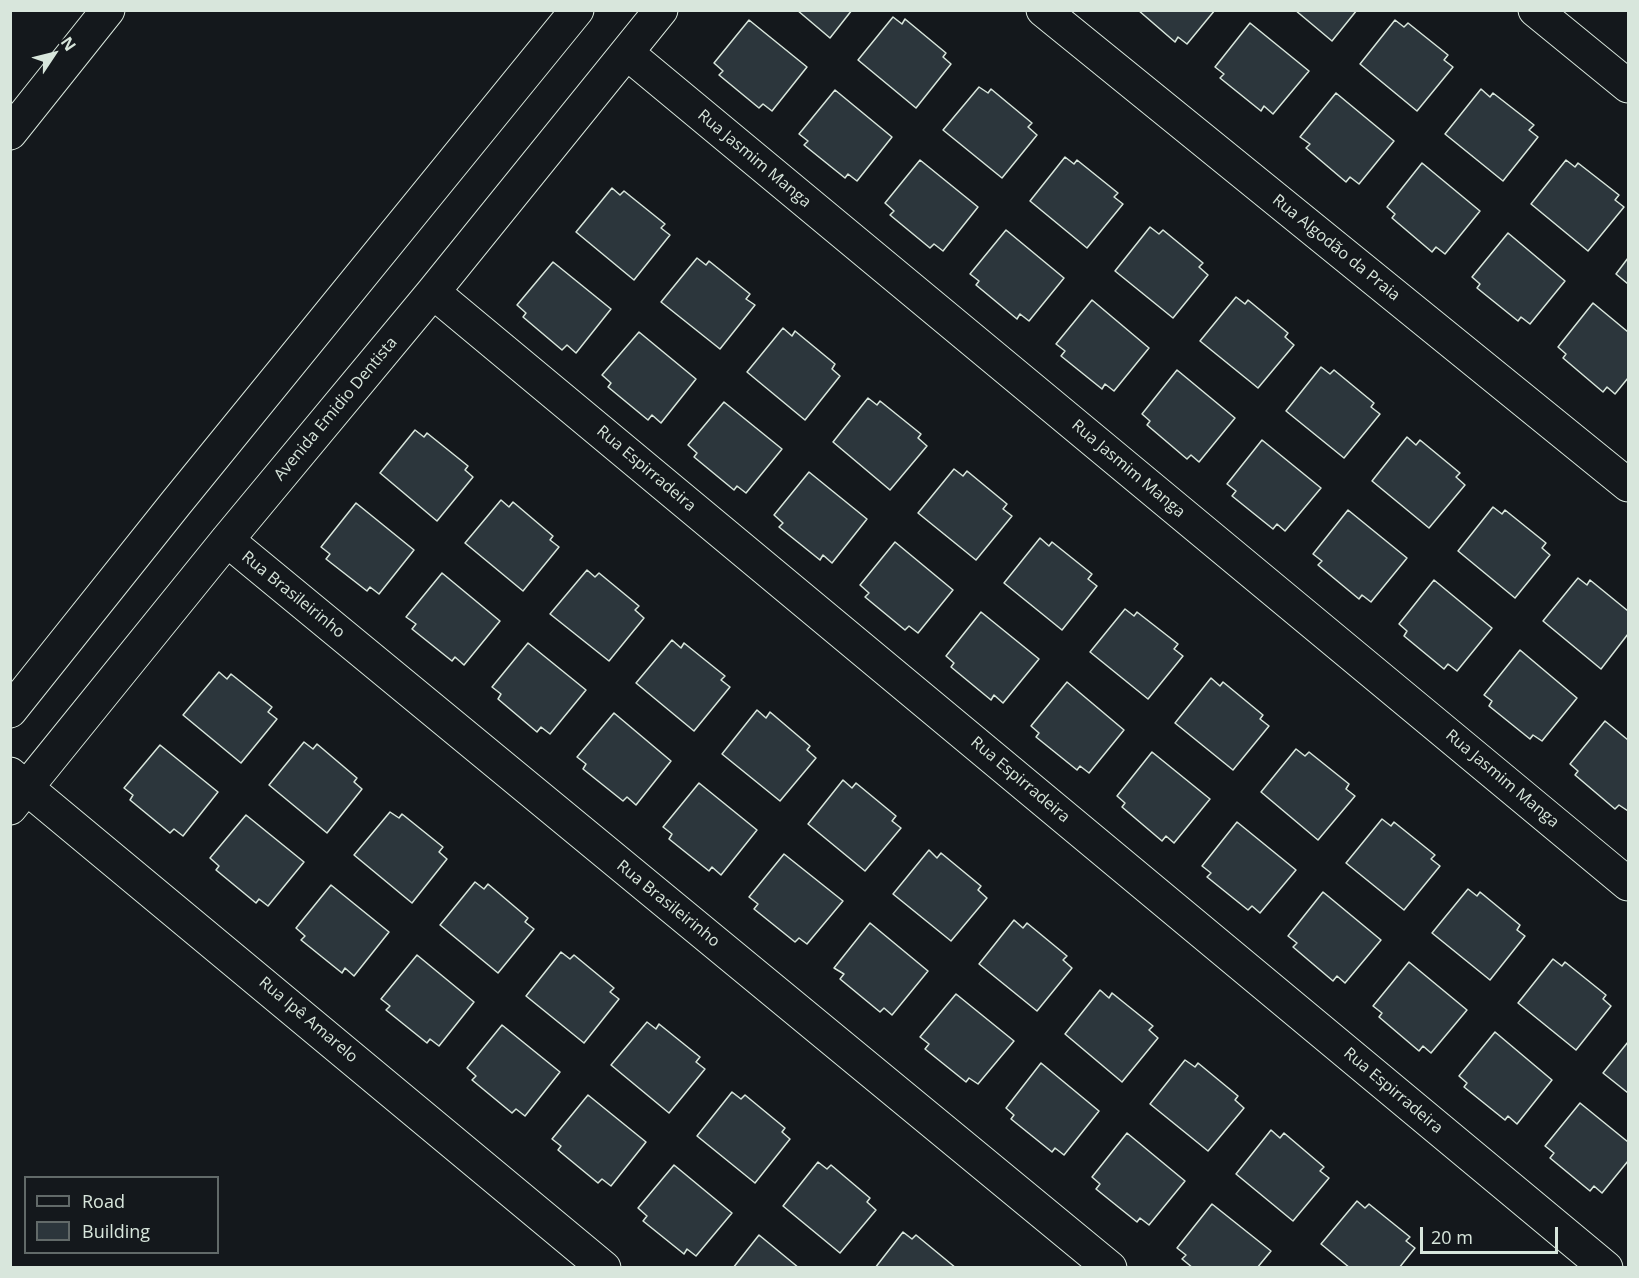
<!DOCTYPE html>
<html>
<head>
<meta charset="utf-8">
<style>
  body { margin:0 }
  #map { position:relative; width:1639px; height:1278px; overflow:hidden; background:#14181c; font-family:"Open Sans",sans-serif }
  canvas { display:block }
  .frame { position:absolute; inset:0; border:12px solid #d8e6dc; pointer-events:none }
  .legend { position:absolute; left:24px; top:1176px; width:195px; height:78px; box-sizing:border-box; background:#14181c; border:2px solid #626a69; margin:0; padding:8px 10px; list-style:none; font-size:18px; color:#d8e6dc }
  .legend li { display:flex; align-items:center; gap:12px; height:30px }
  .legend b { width:30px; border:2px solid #626a69 }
  .north { position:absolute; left:24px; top:24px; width:60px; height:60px; -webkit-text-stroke:4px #14181c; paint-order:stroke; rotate:55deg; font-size:16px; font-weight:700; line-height:24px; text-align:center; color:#d8e6dc }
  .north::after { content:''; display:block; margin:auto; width:21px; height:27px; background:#d8e6dc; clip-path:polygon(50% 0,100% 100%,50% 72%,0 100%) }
  .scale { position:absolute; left:1420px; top:1227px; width:138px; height:27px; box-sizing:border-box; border:3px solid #d8e6dc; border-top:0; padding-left:8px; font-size:18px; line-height:21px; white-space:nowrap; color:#d8e6dc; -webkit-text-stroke:4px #14181c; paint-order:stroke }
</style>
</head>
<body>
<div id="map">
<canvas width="1639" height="1278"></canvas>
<div class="frame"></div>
<ul class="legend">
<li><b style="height:8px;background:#14181c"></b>Road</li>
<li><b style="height:16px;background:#2c363c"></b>Building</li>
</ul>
<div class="north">N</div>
<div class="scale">20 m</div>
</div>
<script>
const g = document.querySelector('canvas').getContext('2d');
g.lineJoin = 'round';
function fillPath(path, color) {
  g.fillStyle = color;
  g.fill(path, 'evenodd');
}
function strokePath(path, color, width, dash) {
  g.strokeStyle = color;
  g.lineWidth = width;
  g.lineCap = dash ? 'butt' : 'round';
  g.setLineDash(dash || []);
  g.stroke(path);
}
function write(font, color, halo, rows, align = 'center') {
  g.font = font + ' "Open Sans",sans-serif';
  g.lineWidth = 4.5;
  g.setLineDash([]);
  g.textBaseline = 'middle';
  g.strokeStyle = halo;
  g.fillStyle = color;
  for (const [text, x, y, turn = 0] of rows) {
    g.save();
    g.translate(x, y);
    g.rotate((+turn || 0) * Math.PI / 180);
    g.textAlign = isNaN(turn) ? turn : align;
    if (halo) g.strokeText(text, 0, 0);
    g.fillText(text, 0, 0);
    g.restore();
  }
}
const building = new Path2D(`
  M797 10H852L830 38Z
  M1138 10H1215L1187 44 1178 37 1175 42Z
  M1295 10H1357L1332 41Z
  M893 17 902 24 905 19 946 53 943 57 951 64 916 108 858 60Z
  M749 20 807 67 772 111 763 104 759 108 719 75 723 71 714 63Z
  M1395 20 1404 27 1408 23 1448 55 1444 60 1453 67 1417 111 1360 64Z
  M1250 23 1309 71 1273 114 1264 106 1261 111 1220 78 1224 74 1215 67Z
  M979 87 988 93 991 89 1032 123 1028 127 1037 135 1002 178 943 130Z
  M1481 89 1490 97 1493 93 1534 125 1529 130 1538 137 1503 181 1445 134Z
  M835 90 892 137 857 181 848 174 845 178 804 145 808 141 799 134Z
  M1336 93 1394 141 1359 184 1350 177 1346 182 1306 148 1310 144 1300 137Z
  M1065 157 1074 164 1077 160 1118 193 1114 197 1123 204 1087 248 1030 201Z
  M920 160 978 207 943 251 934 244 930 248 890 215 894 211 885 203Z
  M1566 160 1575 167 1578 163 1619 195 1615 200 1624 207 1588 251 1531 204Z
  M1422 163 1480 211 1445 254 1436 247 1432 252 1392 218 1395 214 1387 207Z
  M612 188 620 195 624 191 665 224 661 228 670 235 634 280 576 232Z
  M1150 227 1159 234 1163 230 1203 263 1199 267 1208 275 1173 318 1115 271Z
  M1006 230 1064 278 1029 321 1020 314 1017 319 976 285 979 281 970 274Z
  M1508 233 1565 281 1530 324 1521 317 1518 321 1477 288 1480 284 1472 277Z
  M697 258 706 265 709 261 750 294 746 299 755 305 720 349 661 302Z
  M1628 258V284L1616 274Z
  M553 262 611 309 576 353 567 345 562 350 523 317 526 313 517 305Z
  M1236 297 1245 304 1248 300 1288 333 1285 337 1294 345 1258 388 1200 341Z
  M1092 300 1149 348 1114 391 1105 384 1102 389 1061 356 1065 351 1056 344Z
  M1593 303 1628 332V378L1615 394 1607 387 1603 392 1563 358 1566 354 1558 347Z
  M783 328 792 336 795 331 835 364 832 369 840 376 805 420 747 372Z
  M639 332 696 379 661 423 652 415 648 420 608 387 611 383 602 375Z
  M1321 367 1330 374 1334 370 1374 403 1371 407 1380 414 1344 458 1286 411Z
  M1177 370 1235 418 1199 462 1191 455 1187 459 1147 425 1150 421 1142 414Z
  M868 398 877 405 880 401 921 434 918 438 927 446 890 490 833 442Z
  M724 402 782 449 746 493 737 486 734 490 694 457 697 453 688 445Z
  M415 430 424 437 427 433 468 466 465 470 473 477 437 521 380 473Z
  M1407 437 1416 445 1420 440 1460 473 1456 477 1465 485 1429 528 1372 481Z
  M1262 440 1321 488 1285 531 1277 524 1273 529 1232 496 1236 491 1227 484Z
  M954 469 963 476 967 471 1007 504 1003 509 1012 516 976 560 918 513Z
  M809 472 867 519 832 563 823 555 820 560 779 527 783 523 774 515Z
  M501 500 509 507 513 502 553 536 550 540 559 547 523 591 465 543Z
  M356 503 414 550 379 594 370 587 367 591 326 559 330 554 321 547Z
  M1493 507 1502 514 1505 510 1546 543 1542 548 1550 555 1515 598 1458 551Z
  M1348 510 1407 558 1371 602 1362 595 1359 599 1318 565 1322 561 1313 554Z
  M1040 538 1049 546 1052 542 1092 574 1088 579 1097 586 1062 630 1004 583Z
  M895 542 953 590 918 633 909 626 905 630 865 597 869 593 860 585Z
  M587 570 595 577 599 573 639 606 635 610 644 618 609 661 550 614Z
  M442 573 500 621 464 665 455 657 452 661 412 629 416 624 406 617Z
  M1578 578 1587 585 1590 580 1628 611V634L1601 669 1543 621Z
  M1434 580 1492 628 1457 671 1448 664 1444 669 1404 636 1407 631 1399 624Z
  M1125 609 1134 616 1137 612 1178 644 1174 649 1183 656 1148 699 1090 652Z
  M981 612 1039 659 1003 703 994 695 991 700 951 667 954 663 946 656Z
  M672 640 681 648 684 643 725 676 721 680 730 687 694 731 636 683Z
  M528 643 586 690 550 734 541 727 537 732 498 699 501 694 492 687Z
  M1520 650 1577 698 1542 741 1533 735 1530 739 1489 706 1492 701 1484 695Z
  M219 672 227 679 231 674 272 707 268 712 277 719 241 763 183 715Z
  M1211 678 1220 686 1223 682 1263 715 1260 719 1269 726 1233 770 1175 723Z
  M1067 682 1124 730 1089 773 1080 766 1077 770 1036 737 1039 733 1031 726Z
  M757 710 766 718 770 712 810 746 807 750 816 758 780 801 722 754Z
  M614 713 671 761 636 805 627 797 623 801 583 769 586 764 577 757Z
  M1605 721 1628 740V811L1619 805 1615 809 1575 775 1578 771 1570 764Z
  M304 742 313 749 317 744 357 778 354 782 362 789 327 833 269 785Z
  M160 745 218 792 183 836 174 829 170 833 130 800 133 795 124 788Z
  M1296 749 1305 756 1309 752 1349 784 1346 789 1355 796 1318 840 1261 792Z
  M1152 752 1210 799 1174 843 1166 836 1162 841 1122 807 1125 803 1117 796Z
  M843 780 852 788 856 783 896 816 892 821 901 828 865 871 808 824Z
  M699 783 757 830 721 875 712 867 709 871 669 839 672 834 663 827Z
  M390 812 399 818 402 814 443 847 439 852 447 859 412 903 354 855Z
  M246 815 304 862 268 906 259 899 256 903 216 870 219 866 210 858Z
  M1382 819 1391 826 1394 822 1435 855 1431 859 1440 866 1404 910 1346 863Z
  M1237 822 1296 870 1260 913 1252 906 1248 910 1207 877 1211 873 1202 866Z
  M929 850 937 858 941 853 981 886 978 890 987 898 951 941 893 894Z
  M784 854 843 901 807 944 799 938 795 942 754 909 758 904 749 897Z
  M475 882 484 889 488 884 528 918 525 922 534 929 498 973 440 925Z
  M331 885 389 932 354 976 345 968 342 973 301 940 305 936 296 928Z
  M1468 889 1477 896 1480 892 1520 925 1517 930 1525 936 1490 980 1432 933Z
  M1323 892 1381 940 1345 983 1337 976 1333 981 1293 947 1297 943 1288 936Z
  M1014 920 1023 928 1027 923 1067 956 1063 960 1072 968 1037 1011 979 964Z
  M870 923 928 971 892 1015 884 1008 880 1012 840 979 844 974 834 968Z
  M561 952 570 959 574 955 614 988 610 992 619 999 584 1043 526 996Z
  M417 955 474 1002 439 1046 430 1039 427 1043 386 1010 390 1006 381 999Z
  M1553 959 1562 966 1565 962 1606 995 1603 999 1611 1006 1576 1050 1518 1003Z
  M1409 962 1467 1010 1431 1053 1423 1046 1419 1051 1379 1017 1382 1013 1373 1006Z
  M1100 990 1109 998 1112 993 1153 1026 1149 1030 1158 1038 1122 1082 1065 1034Z
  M956 994 1014 1041 978 1084 969 1078 966 1082 925 1049 929 1044 920 1037Z
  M647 1022 656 1029 659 1024 700 1057 696 1062 705 1069 669 1113 611 1065Z
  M502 1025 560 1072 525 1116 516 1109 512 1113 472 1080 476 1076 467 1068Z
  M1495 1032 1552 1080 1517 1124 1508 1116 1505 1120 1464 1087 1467 1083 1459 1076Z
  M1628 1042V1093L1603 1073Z
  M1185 1060 1195 1067 1198 1063 1238 1096 1235 1100 1244 1108 1208 1151 1150 1104Z
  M1041 1063 1099 1111 1064 1155 1055 1148 1052 1152 1011 1119 1014 1115 1006 1108Z
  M732 1092 741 1099 745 1095 785 1128 782 1132 790 1139 755 1183 697 1136Z
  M588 1095 646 1142 611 1186 602 1179 598 1183 558 1150 561 1146 552 1139Z
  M1580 1103 1628 1142V1161L1602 1193 1594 1186 1590 1191 1550 1158 1554 1153 1545 1146Z
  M1271 1130 1280 1138 1284 1133 1324 1167 1320 1171 1329 1178 1293 1221 1236 1174Z
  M1127 1133 1185 1181 1149 1225 1140 1218 1137 1222 1096 1189 1100 1184 1092 1177Z
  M818 1162 827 1169 831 1165 870 1198 867 1202 876 1210 840 1253 783 1206Z
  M674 1165 732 1213 696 1256 687 1249 684 1254 643 1221 647 1216 638 1208Z
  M1357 1201 1365 1208 1369 1204 1410 1237 1406 1241 1415 1248 1399 1268H1350L1321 1244Z
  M1212 1204 1271 1251 1257 1268H1193L1182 1259 1186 1255 1177 1248Z
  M903 1232 912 1239 916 1235 956 1268H875Z
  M759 1235 799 1268H733Z`);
const street = new Path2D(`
  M1043 10 1628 485
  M1535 10 1628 86
  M627 53 1628 884
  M433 292 1606 1268
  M227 540 1110 1268
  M10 711 176 503 577 10
  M10 774 604 1268
  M10 808 227 540 433 292 661 10`);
const secondary = new Path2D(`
  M10 133 108 10`);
const streetNames = [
  ["Rua Jasmim Manga",754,159,40],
  ["Rua Algodão da Praia",1336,248,39],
  ["Avenida Emidio Dentista",336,409,-50],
  ["Rua Espirradeira",646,469,40],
  ["Rua Jasmim Manga",1128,469,40],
  ["Rua Brasileirinho",293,595,39],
  ["Rua Jasmim Manga",1502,779,40],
  ["Rua Espirradeira",1020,780,40],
  ["Rua Brasileirinho",668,904,39],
  ["Rua Ipê Amarelo",308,1020,40],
  ["Rua Espirradeira",1393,1091,40]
];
fillPath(building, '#2c363c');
strokePath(building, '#d8e6dc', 1.5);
strokePath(street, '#d8e6dc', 35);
strokePath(secondary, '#d8e6dc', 35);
strokePath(street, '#14181c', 33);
strokePath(secondary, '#14181c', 33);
write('16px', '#d8e6dc', '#14181c', streetNames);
</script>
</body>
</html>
